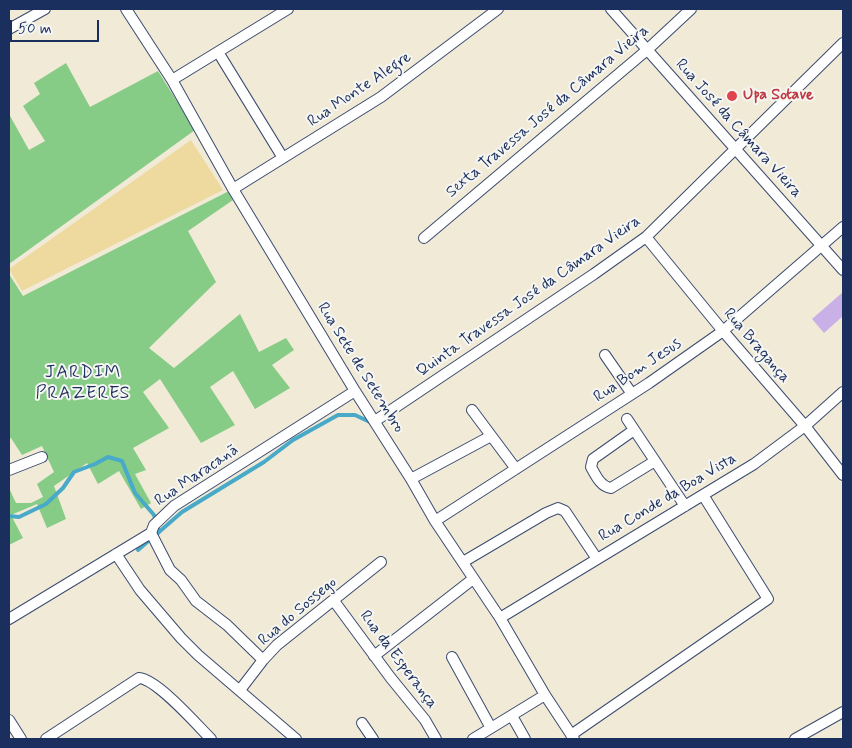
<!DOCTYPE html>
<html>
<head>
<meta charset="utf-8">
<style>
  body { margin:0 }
  #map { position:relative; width:852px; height:748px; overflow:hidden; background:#f0ead7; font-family:Mynerve,sans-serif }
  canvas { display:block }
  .frame { position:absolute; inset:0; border:10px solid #1b2f5e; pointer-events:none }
  .scale { position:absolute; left:10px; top:20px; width:89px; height:22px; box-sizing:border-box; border:2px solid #1b2f5e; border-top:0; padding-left:6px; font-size:15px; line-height:18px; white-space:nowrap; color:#1b2f5e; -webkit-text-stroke:4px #f6f6f2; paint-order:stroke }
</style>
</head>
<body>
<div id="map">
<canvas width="852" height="748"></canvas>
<div class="frame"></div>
<div class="scale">50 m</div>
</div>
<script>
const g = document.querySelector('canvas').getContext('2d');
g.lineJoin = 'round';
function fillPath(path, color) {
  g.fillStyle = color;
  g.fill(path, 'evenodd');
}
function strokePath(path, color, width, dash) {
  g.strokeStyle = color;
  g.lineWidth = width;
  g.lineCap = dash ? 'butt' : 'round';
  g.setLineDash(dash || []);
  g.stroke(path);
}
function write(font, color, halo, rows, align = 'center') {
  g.font = font + ' Mynerve,sans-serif';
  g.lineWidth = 4;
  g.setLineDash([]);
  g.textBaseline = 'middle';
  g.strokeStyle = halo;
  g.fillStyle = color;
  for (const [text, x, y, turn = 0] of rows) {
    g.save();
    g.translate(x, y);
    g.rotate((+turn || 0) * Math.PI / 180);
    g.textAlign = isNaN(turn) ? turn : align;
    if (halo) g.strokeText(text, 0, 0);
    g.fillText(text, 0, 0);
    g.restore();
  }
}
const green = new Path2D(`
  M66 63 90 107 158 71 195 130 9 264V114L29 150 45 141 23 106 40 94 34 83Z
  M229 191 233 200 188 231 216 282 149 348 174 368 240 314 259 352 286 338 294 350 272 365 290 388 255 409 233 371 210 387 235 425 201 443 160 379 143 392 169 428 133 448 146 470 135 474 151 503 141 509 119 471 98 484 87 463 54 486 66 519 47 528 37 504 11 515 23 538 9 545V488L16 503H31L43 497 37 484 54 472 42 446 22 455 11 438 9 439V274L23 296Z`);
const sand = new Path2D(`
  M191 140 223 190 22 291 9 269Z`);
const stream = new Path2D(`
  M9 516 19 517 46 504 63 488 74 472 95 464 108 457 122 461 135 493 154 515 159 532 158 533
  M159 532 182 512 264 462 293 440 338 415H355L372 423
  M138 550 153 537`);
const building = new Path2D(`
  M843 292V316L824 333 812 319Z`);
const street = new Path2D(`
  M126 9 172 80 233 189 355 391 411 479 435 521 500 618 545 695 574 739
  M611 9 843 270
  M9 29 45 9
  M218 52 283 158
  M172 80 288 9
  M233 189 381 97 498 9
  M646 237 723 331 805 426 843 475
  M424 238 647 50 691 9
  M605 355 632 394
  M472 410 516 469
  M627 419 685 506
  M375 421 594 274 646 237 843 43
  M634 430 593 459 591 467C596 476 601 487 611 488L655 461
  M9 470 42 457
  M411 479 491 436
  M435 521 649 383 723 331 843 227
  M151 533 170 570 181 580 196 601 227 625 263 660
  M116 554 140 590 181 638 198 655 296 739
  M463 562 546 513 558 508 565 511 597 559
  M334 601 390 677 425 720 436 739
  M500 618 754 464 805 426 843 392
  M9 619 151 533 154 525 174 506 355 391
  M374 656 473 579
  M452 657 491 728
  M240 690 263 660 277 645 381 562
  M512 716 525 739
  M9 720 21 739
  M362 723 373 739
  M571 735 768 599 703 495
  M46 739 139 678C157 679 197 725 211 739
  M473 739 545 695
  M795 739 843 712`);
const markers = [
  [732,96,6,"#e0444e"]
];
const streetNames = [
  ["Rua Monte Alegre",360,90,-34],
  ["Sexta Travessa José da Câmara Vieira",548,112,-40],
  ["Rua José da Câmara Vieira",738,129,48],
  ["Quinta Travessa José da Câmara Vieira",529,297,-35],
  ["Rua Bragança",756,346,49],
  ["Rua Sete de Setembro",360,368,58],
  ["Rua Bom Jesus",638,371,-34],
  ["Rua Maracanã",197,476,-34],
  ["Rua Conde da Boa Vista",668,498,-31],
  ["Rua do Sossego",298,612,-40],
  ["Rua da Esperança",398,660,53]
];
const healthNames = [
  ["Upa Sotave",743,96]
];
const neighbourhoodNames = [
  ["JARDIM",83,373],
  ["PRAZERES",83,394]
];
fillPath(green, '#87cc86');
fillPath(sand, '#eeda9e');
strokePath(stream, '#48aac8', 4);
fillPath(building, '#c9b1e8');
strokePath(street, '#3b4b70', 12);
strokePath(street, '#fff', 10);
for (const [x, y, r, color] of markers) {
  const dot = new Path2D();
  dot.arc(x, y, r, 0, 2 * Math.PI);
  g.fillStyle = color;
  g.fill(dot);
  strokePath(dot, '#f6f6f2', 2);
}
write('16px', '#1b2f5e', '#f6f6f2', streetNames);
write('bold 16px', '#be3a42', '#f6f6f2', healthNames, 'left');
g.letterSpacing = '1px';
write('18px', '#1b2f5e', '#f6f6f2', neighbourhoodNames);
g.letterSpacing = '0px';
</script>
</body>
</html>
